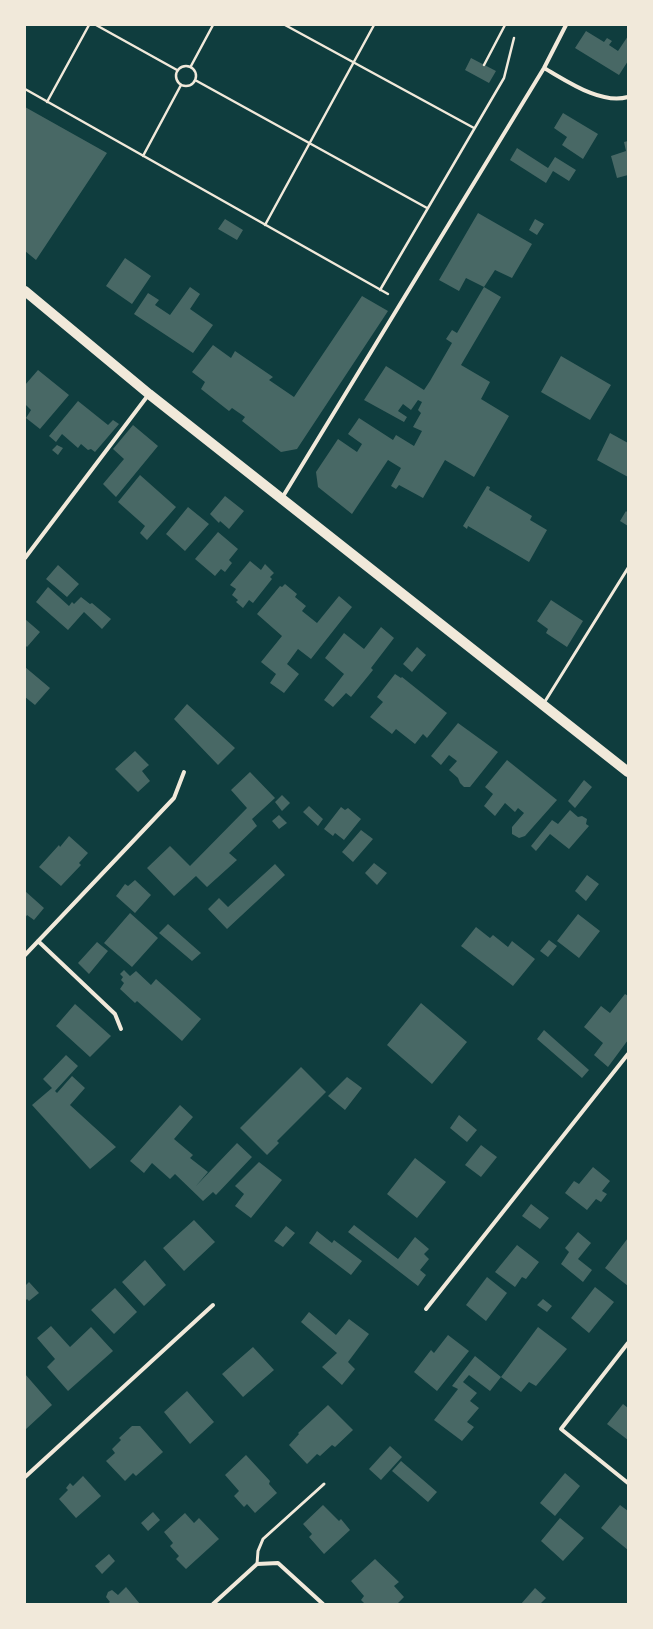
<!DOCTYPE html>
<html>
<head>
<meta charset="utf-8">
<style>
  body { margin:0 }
  #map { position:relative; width:653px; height:1629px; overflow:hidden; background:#0f3d3e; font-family:Ubuntu,sans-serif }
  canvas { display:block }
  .frame { position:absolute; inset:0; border:26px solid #f1e9da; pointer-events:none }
</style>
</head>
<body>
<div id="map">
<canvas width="653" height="1629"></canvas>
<div class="frame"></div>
</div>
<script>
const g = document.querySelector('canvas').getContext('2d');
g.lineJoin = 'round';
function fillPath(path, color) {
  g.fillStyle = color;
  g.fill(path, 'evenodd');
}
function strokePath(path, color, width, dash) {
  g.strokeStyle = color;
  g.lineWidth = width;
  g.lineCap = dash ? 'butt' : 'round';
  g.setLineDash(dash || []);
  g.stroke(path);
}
const building = new Path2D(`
  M586 31 604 42 607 38 612 41 609 45 618 51 628 36V61L619 75 575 48Z
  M471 58 496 71 489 83 465 70Z
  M25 107 107 153 36 260 25 251Z
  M563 113 598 134 583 159 562 145 567 137 554 128Z
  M628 141V175L617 178 611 156 626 151 624 142Z
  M517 148 548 168 555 157 576 170 569 181 553 171 546 183 510 160Z
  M478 213 532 244 512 278 495 270 484 287 501 297 461 365 490 382 481 399 509 416 474 477 445 460 423 498 399 485 396 489 391 486 401 468 388 460 352 514 318 487 316 472 338 439 357 452 362 444 348 434 359 418 393 440 396 435 414 446 422 431 413 427 421 413 418 410 422 402 418 400 411 410 403 404 398 411 407 417 404 422 364 400 386 366 424 390 430 381 452 343 446 339 452 330 457 333 484 287 466 278 459 291 439 280Z
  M225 219 243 230 237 240 218 229Z
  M535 219 544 224 537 235 529 230Z
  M125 258 151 276 132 304 106 286Z
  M190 287 200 294 190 309 213 325 193 353 134 314 148 293 159 300 155 305 170 315Z
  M362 296 388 311 297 449 281 452 242 421 245 417 232 408 229 411 201 389 205 382 192 372 213 345 231 358 235 351 273 377 269 380 294 397Z
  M561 356 611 385 590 420 541 392Z
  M38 370 69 395 40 429 26 418 31 410 25 404 26 400 25 399V385Z
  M78 401 108 425 113 420 119 424 95 452 91 449 88 450 81 444 78 448 62 434 56 442 49 436Z
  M133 425 158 446 116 497 103 484 124 459 113 449Z
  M610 433 628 443V477L597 460Z
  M57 445 63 448 58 455 52 450Z
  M140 475 176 507 147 540 140 533 145 526 118 502Z
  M487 486 490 487 489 490 532 516 530 520 547 530 529 562 468 526 467 529 463 526Z
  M225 496 244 511 229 529 220 521 219 523 210 514Z
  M188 507 209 524 185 551 166 534Z
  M626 511 628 513V526L620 521Z
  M218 532 238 549 229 560 232 563 225 572 221 569 215 576 195 559Z
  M250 561 261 570 265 564 274 573 270 577 272 579 253 603 249 600 243 608 236 602 238 600 232 595 236 589 230 585Z
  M58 565 79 584 67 597 46 579Z
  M285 584 297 594 295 597 306 606 302 611 317 623 339 596 352 607 311 659 298 649 287 664 299 674 284 693 270 683 276 674 261 662 282 636 257 614 280 586 282 587Z
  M48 587 69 606 72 602 74 604 81 597 90 604 92 603 111 619 102 629 84 612 68 630 36 602Z
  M551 600 583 621 567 647 546 633 548 629 537 621Z
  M25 619 40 632 27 647 25 645Z
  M381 627 394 638 371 668 373 670 351 697 346 693 333 707 324 700 344 674 325 658 344 633 364 649Z
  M417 647 426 655 412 672 403 664Z
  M25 667 50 688 35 705 25 697Z
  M395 674 401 678 402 677 447 713 427 738 423 734 415 744 396 729 392 734 370 717 383 702 377 697Z
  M187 704 235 748 218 765 174 719Z
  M458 723 498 752 470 787H464L460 783 458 778 449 770 457 761 449 755 441 765 431 756Z
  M135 751 149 765 142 771 150 781 138 792 115 769Z
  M507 760 557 800 525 836 519 838 512 834V827L524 813 518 808 515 812 505 803 495 816 484 806 493 794 485 787Z
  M250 772 275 798 252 819 257 826 229 853 237 860 207 887 196 876 174 896 147 868 170 846 190 866 247 808 231 790Z
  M584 780 592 787 575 808 568 801Z
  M282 795 290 803 282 811 275 802Z
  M309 806 323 819 318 826 303 812Z
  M341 807 345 810 348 808 361 819 344 840 335 833 333 836 324 829Z
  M570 810 578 817 582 816 587 819 586 824 589 826 569 849 550 834 536 851 531 846 552 820 558 824Z
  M279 815 287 823 279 829 272 821Z
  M361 830 373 839 353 862 342 852Z
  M69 836 88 853 79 863 81 865 61 886 39 867 59 845 60 847Z
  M374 863 387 873 377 885 365 873Z
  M275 864 285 875 227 929 208 909 219 898 228 907Z
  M587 875 599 884 586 901 575 891Z
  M135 880 151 895 135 913 116 896 125 884 128 886Z
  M25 891 44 908 34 920 27 915 25 918Z
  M130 913 158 938 132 967 104 943Z
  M578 914 600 931 579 958 557 941Z
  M168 924 201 953 192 961 159 933Z
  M476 927 490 938 493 935 508 947 512 941 535 959 513 986 461 946Z
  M549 940 557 946 548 957 540 951Z
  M97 942 108 951 89 974 78 963Z
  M124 970 130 976 136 971 151 985 156 979 201 1019 182 1041 137 1001 135 1003 120 989 124 983 121 980 123 977 120 974Z
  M625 994 628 996V1040L608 1067 594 1055 603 1043 584 1027 601 1006 610 1013Z
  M421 1003 467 1042 432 1084 387 1045Z
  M75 1004 111 1036 90 1057 56 1026Z
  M544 1030 589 1070 582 1078 537 1039Z
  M66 1055 78 1066 55 1091 57 1093 72 1076 85 1088 70 1105 116 1147 90 1169 32 1105 52 1088 43 1079Z
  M301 1067 326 1092 277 1141 279 1143 267 1155 240 1128Z
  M347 1077 362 1088 345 1110 328 1096Z
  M180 1105 193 1117 174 1139 193 1155 190 1158 208 1172 196 1186 237 1143 252 1157 216 1195 213 1192 203 1201 175 1174 170 1179 152 1163 144 1173 130 1161Z
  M459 1115 477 1130 467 1142 450 1128Z
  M481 1145 497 1157 481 1177 465 1165Z
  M415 1158 446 1182 417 1218 387 1194Z
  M259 1162 282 1180 251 1218 235 1206 244 1194 235 1186Z
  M593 1167 610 1181 602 1191 607 1194 601 1202 596 1199 587 1210 565 1193 574 1181 579 1184Z
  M531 1204 549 1218 540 1229 522 1216Z
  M194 1220 215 1242 184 1271 163 1248Z
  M354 1225 398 1259 415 1237 429 1249 424 1254 429 1259 420 1270 426 1275 418 1286 348 1232Z
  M286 1226 295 1233 283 1247 274 1241Z
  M317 1231 332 1243 334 1240 362 1261 351 1275 309 1243Z
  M578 1232 591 1243 578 1259 592 1270 583 1282 561 1264 569 1252 565 1248Z
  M628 1238V1286L605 1268Z
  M517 1245 539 1262 526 1279 522 1277 515 1287 495 1272Z
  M145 1260 166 1285 144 1306 122 1282Z
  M487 1277 507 1293 486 1321 466 1305Z
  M29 1282 39 1293 29 1301 27 1299 25 1301V1286Z
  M595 1287 614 1302 589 1333 571 1318Z
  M115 1288 137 1312 114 1334 91 1310Z
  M543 1299 552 1306 547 1312 537 1305Z
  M309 1312 336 1335 349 1319 369 1334 348 1362 355 1369 342 1385 322 1367 337 1353 301 1322Z
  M51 1326 70 1347 91 1327 113 1351 68 1391 47 1367 55 1359 37 1338Z
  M538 1327 567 1349 536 1386 529 1382 521 1392 501 1377Z
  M448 1335 469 1351 437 1391 414 1372 431 1350 434 1353Z
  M253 1347 274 1370 243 1397 222 1374Z
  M475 1356 501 1377 490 1391 469 1375 463 1382 477 1393 470 1401 479 1408 467 1422 474 1427 462 1441 434 1420 458 1389 452 1386Z
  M25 1374 52 1405 25 1430Z
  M187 1391 214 1422 190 1444 164 1412Z
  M623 1404 628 1408V1440L607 1424Z
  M328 1405 353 1430 335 1447 332 1445 320 1456 317 1454 307 1464 289 1445 299 1434 298 1433Z
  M132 1426H140L163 1452 136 1476 133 1473 125 1481 106 1461 115 1453 112 1449 121 1440 119 1438Z
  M390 1446 402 1457 381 1480 369 1469Z
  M246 1455 270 1481 269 1484 277 1493 255 1513 247 1504 244 1507 234 1496 239 1491 225 1475Z
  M401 1461 437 1492 428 1502 392 1471Z
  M565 1473 580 1486 555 1516 540 1503Z
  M83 1476 101 1496 76 1518 59 1499 68 1490 66 1488 70 1483 73 1486Z
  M323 1505 339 1521 341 1519 350 1530 324 1554 309 1537 312 1534 303 1524Z
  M620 1505 628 1511V1550L601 1528Z
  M153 1512 160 1520 148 1531 141 1523Z
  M185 1513 194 1523 199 1518 219 1539 186 1569 176 1559 179 1556 170 1546 173 1543 164 1532Z
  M560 1518 584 1538 563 1561 541 1541Z
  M109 1554 115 1561 102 1574 95 1566Z
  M375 1559 399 1582 394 1586 404 1597 397 1604H365L361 1600 364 1596 351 1581Z
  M126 1587 140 1604H107L110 1602 106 1597 108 1592 112 1590 118 1595Z
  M535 1588 546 1598 540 1604H521Z`);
const path = new Path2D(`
  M96 25 177 70
  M285 25 474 128
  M484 65 505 25
  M176 76a10 10 0 1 1 20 0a10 10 0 1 1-20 0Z
  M191 66 213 25
  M195 80 427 208
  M25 89 388 294
  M47 102 89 25
  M143 156 181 85
  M265 225 374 25
  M380 290 504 78 514 38`);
const service = new Path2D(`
  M544 703 628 568
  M257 1564 258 1551 263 1539 324 1484`);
const minor = new Path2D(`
  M544 68C567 81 601 105 628 97
  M282 498 544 68 566 25
  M25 558 149 394
  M38 941 115 1014 121 1029
  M25 955 174 798 184 772
  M426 1309 628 1054
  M628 1343 561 1429 628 1483
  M25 1477 213 1305
  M213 1604 257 1564 278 1563 323 1604`);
const primary = new Path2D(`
  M25 291 149 394 628 772`);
fillPath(building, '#486865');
strokePath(path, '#f1e9da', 2.5);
strokePath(service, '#f1e9da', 3);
strokePath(minor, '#f1e9da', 4);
strokePath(primary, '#f1e9da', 10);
</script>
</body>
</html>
